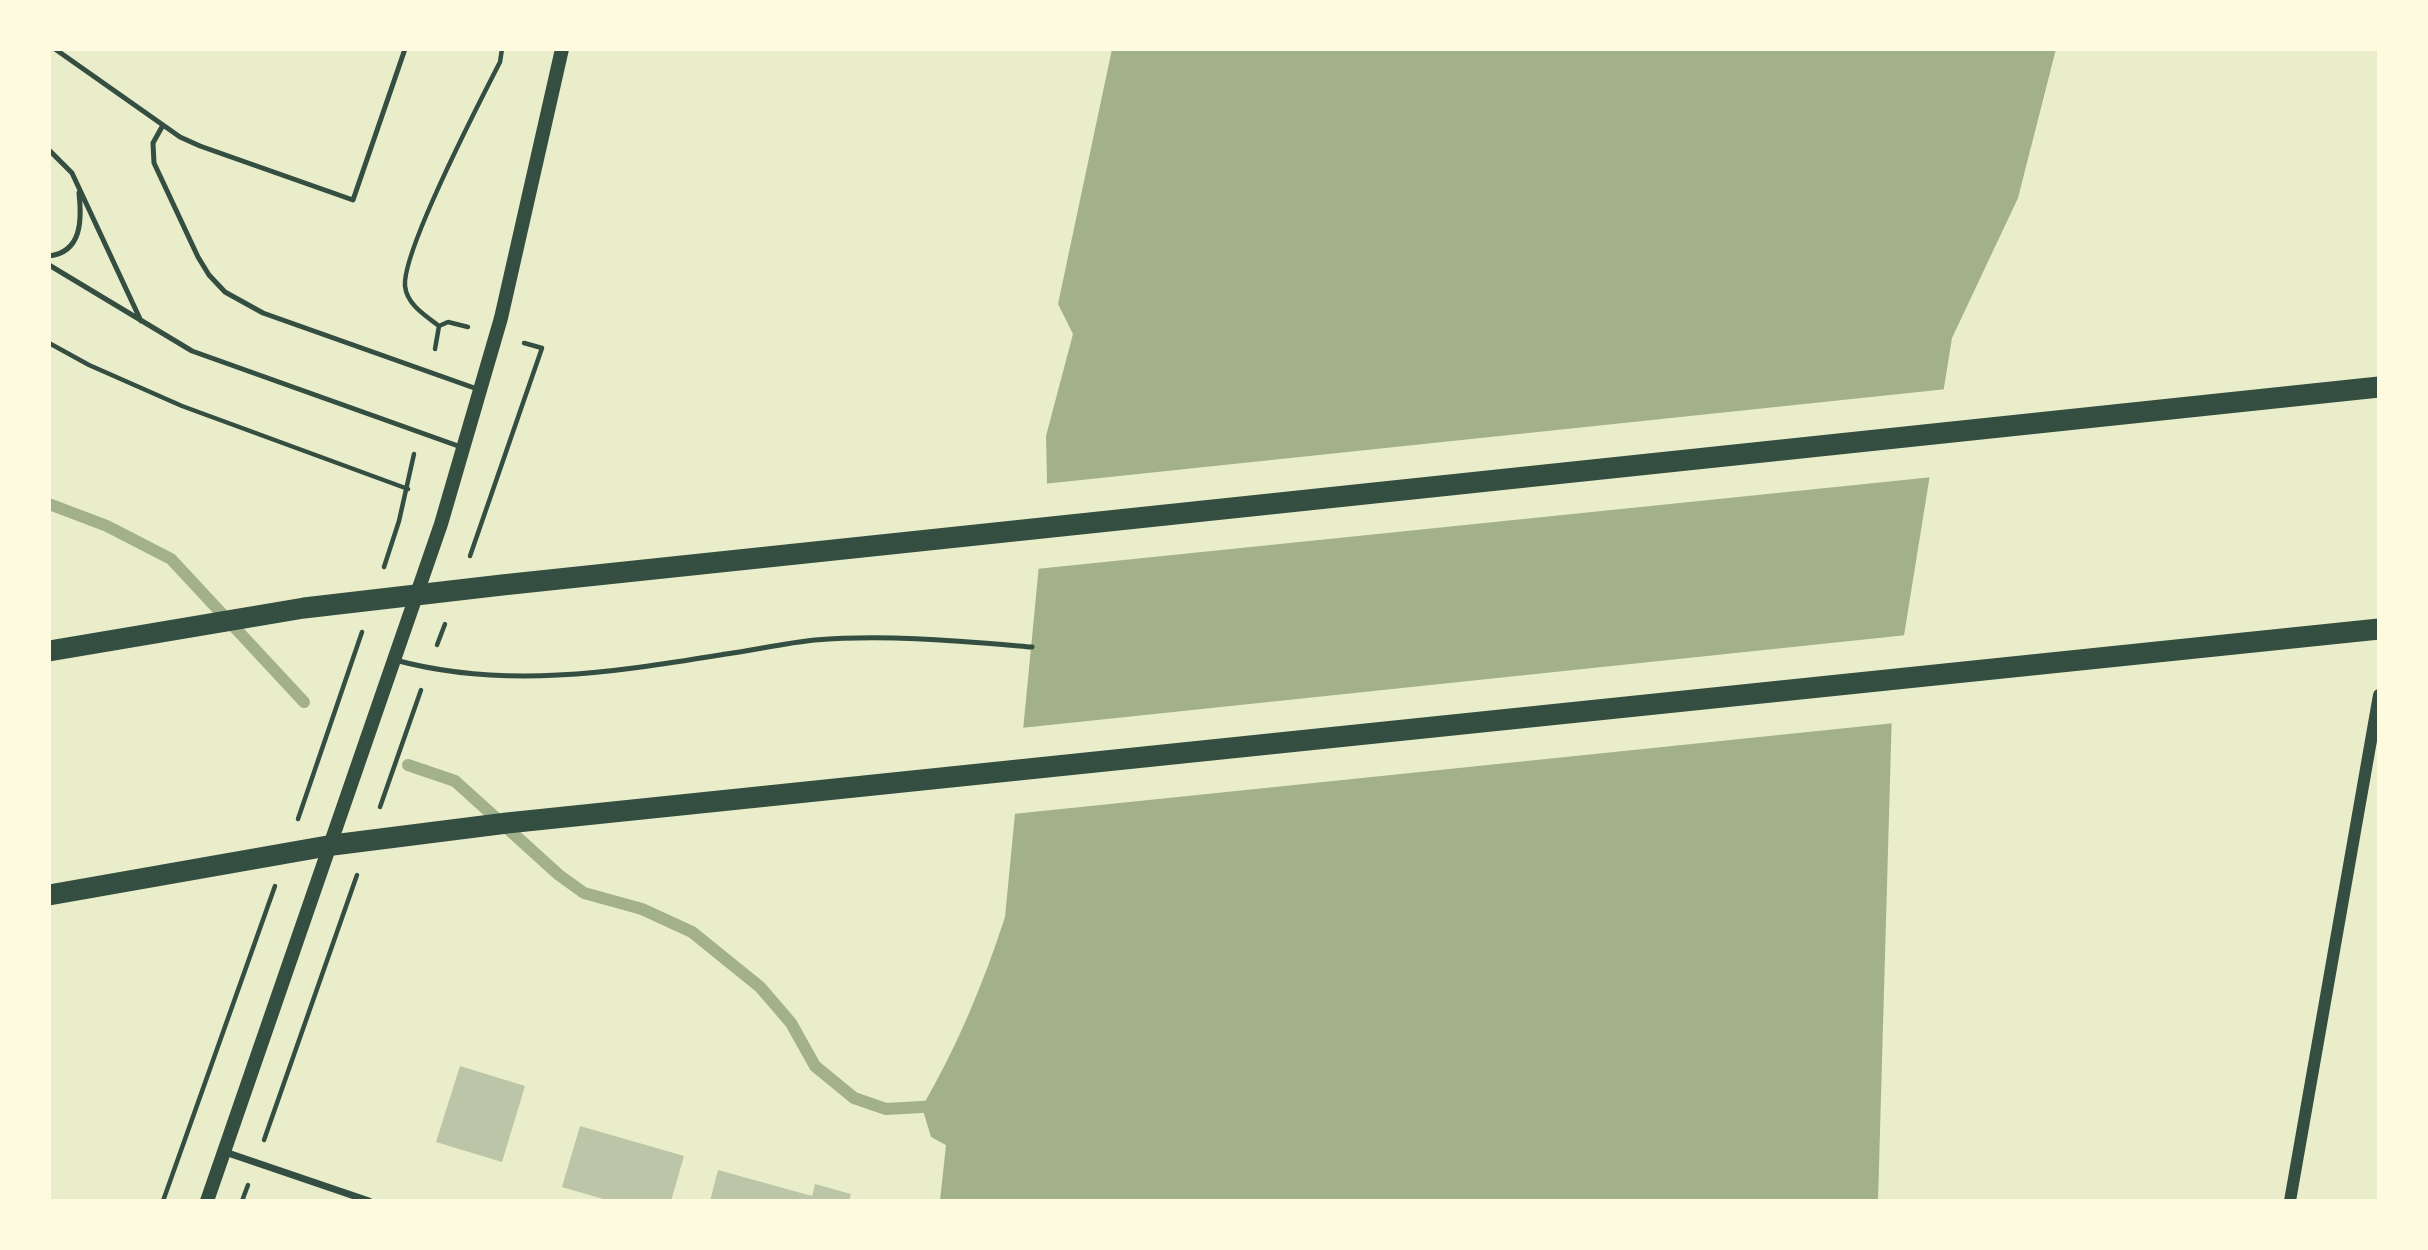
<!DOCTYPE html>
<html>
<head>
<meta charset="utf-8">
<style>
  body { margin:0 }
  #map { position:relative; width:2428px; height:1250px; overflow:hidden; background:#e9edc9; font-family:Inter,sans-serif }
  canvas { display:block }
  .frame { position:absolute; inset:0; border:51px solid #fefae0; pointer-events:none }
</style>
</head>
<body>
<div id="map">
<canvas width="2428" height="1250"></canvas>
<div class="frame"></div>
</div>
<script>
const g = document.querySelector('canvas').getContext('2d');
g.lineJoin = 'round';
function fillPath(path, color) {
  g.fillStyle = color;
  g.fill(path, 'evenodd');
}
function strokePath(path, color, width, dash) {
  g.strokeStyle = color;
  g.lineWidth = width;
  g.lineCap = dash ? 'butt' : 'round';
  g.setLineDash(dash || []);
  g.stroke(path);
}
const water = new Path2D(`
  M1112 49H2056L2018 198 1952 338 1892 710 1878 1201H940L946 1145 931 1137 922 1107C957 1047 984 982 1005 917L1047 482 1046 436 1073 334 1058 304Z`);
const pier = new Path2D(`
  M1947 389 1933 477 1036 569 1043 484Z
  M1907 635 1895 723 1013 814 1021 728Z`);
const stream = new Path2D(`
  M49 504 107 526 171 559 304 702
  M408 765 455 781 559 875 584 893 642 909 692 932 760 987 791 1023 815 1066 854 1098 886 1109 939 1106`);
const building = new Path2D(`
  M460 1066 525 1086 502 1162 436 1142Z
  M580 1126 684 1156 671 1201H610L562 1187Z
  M718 1170 812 1196 815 1184 851 1194 849 1201H710Z`);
const path = new Path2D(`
  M439 326 448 322 468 327
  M439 326C426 316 407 305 405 286 402 251 480 101 500 62L502 49
  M49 343 89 365 182 406 408 489
  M435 349 439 326
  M470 556 542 348 524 343
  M384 567 399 521 414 454
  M437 645 445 624
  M380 807 421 690
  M298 819 362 632
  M264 1140 357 875
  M163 1201 275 886
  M242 1201 248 1185`);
const service = new Path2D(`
  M55 49 180 137 200 146 353 200 405 49
  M163 125 153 143 154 163 198 257 209 275 225 292 263 313 480 390
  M49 150 72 173 141 321
  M49 256C82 252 82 220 79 193
  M49 265 192 351 461 447
  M395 660C506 690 614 672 726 654 755 650 785 643 815 640 886 634 960 641 1032 647`);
const minor = new Path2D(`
  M225 1152 369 1201`);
const tertiary = new Path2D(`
  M2290 1201 2379 695`);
const secondary = new Path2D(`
  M207 1201 441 524 501 318 562 49`);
const motorway = new Path2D(`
  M49 651 304 608 502 585 2379 387
  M49 895 333 845 507 823 2379 629`);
fillPath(water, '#a3b18a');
fillPath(pier, '#e9edc9');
strokePath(stream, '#a3b18a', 12);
fillPath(building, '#bcc5a7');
strokePath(path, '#344e41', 4.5);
strokePath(service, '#344e41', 5);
strokePath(minor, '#344e41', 7);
strokePath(tertiary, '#344e41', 12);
strokePath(secondary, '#344e41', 14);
strokePath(motorway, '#344e41', 21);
</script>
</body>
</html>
